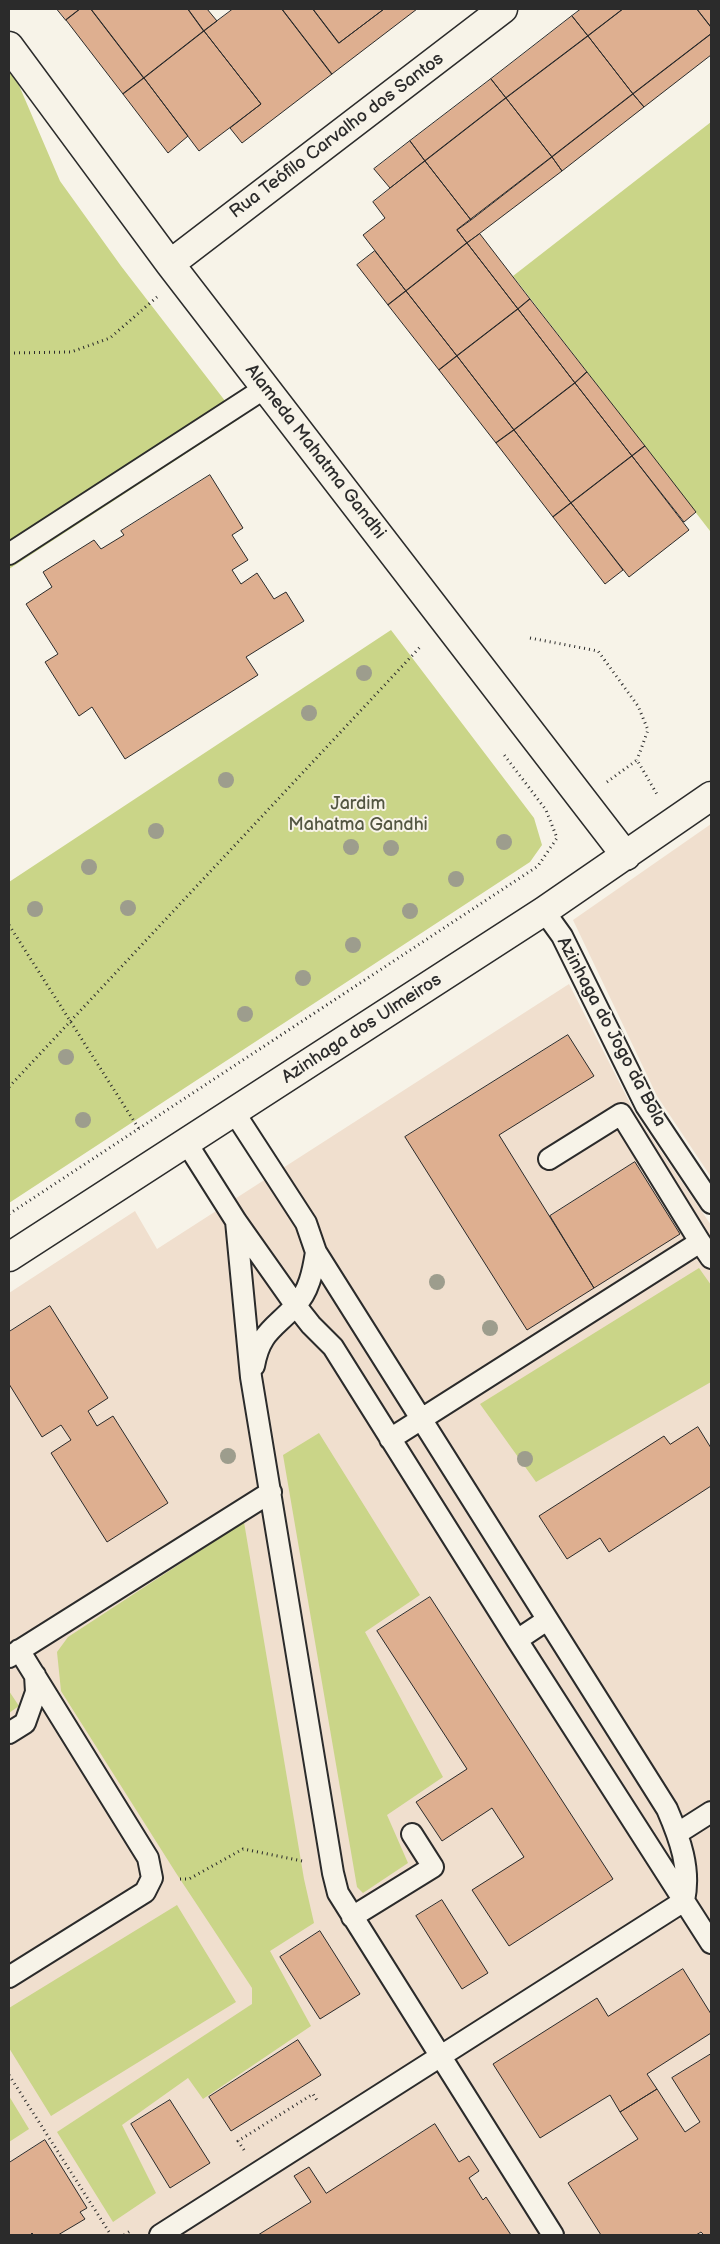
<!DOCTYPE html>
<html>
<head>
<meta charset="utf-8">
<style>
  body { margin:0 }
  #map { position:relative; width:720px; height:2244px; overflow:hidden; background:#f7f3e8; font-family:"Balsamiq Sans",sans-serif }
  canvas { display:block }
  .frame { position:absolute; inset:0; border:10px solid #2b2b2b; pointer-events:none }
</style>
</head>
<body>
<div id="map">
<canvas width="720" height="2244"></canvas>
<div class="frame"></div>
</div>
<script>
const g = document.querySelector('canvas').getContext('2d');
g.lineJoin = 'round';
function fillPath(path, color) {
  g.fillStyle = color;
  g.fill(path, 'evenodd');
}
function strokePath(path, color, width, dash) {
  g.strokeStyle = color;
  g.lineWidth = width;
  g.lineCap = dash ? 'butt' : 'round';
  g.setLineDash(dash || []);
  g.stroke(path);
}
function write(font, color, halo, rows, align = 'center') {
  g.font = font + ' "Balsamiq Sans",sans-serif';
  g.lineWidth = 4;
  g.setLineDash([]);
  g.textBaseline = 'middle';
  g.strokeStyle = halo;
  g.fillStyle = color;
  for (const [text, x, y, turn = 0] of rows) {
    g.save();
    g.translate(x, y);
    g.rotate((+turn || 0) * Math.PI / 180);
    g.textAlign = isNaN(turn) ? turn : align;
    if (halo) g.strokeText(text, 0, 0);
    g.fillText(text, 0, 0);
    g.restore();
  }
}
const built = new Path2D(`
  M711 824V1177L657 1096 573 920Z
  M569 984 635 1113 711 1225V2235H9V1293L135 1211 157 1249Z`);
const green = new Path2D(`
  M9 62 60 181 121 266 239 419 9 569Z
  M711 122V530L710 531 513 276Z
  M391 630 534 818 542 845 530 862 9 1203V882Z
  M699 1268 711 1285V1382L536 1482 480 1404Z
  M319 1433 420 1595 365 1632 443 1777 387 1815 408 1863 363 1893 357 1887 283 1455Z
  M244 1522 304 1879 314 1923 270 1951 311 2026 203 2099 188 2078 122 2125 156 2193 113 2222 57 2132 252 2004V1988L176 1873 61 1691 57 1652 68 1637Z
  M9 1691 19 1706 9 1713Z
  M177 1905 236 2002 51 2116 9 2048V2008Z
  M9 2096 29 2129 9 2142Z`);
const building = new Path2D(`
  M57 9H80L66 20Z
  M80 9H91L144 78 123 94 66 20Z
  M91 9H188L204 31 144 78Z
  M188 9H207L217 21 204 31Z
  M233 9H282L332 74 242 143 230 128 261 104 204 31Z
  M282 9H313L339 43 384 9H417L332 74Z
  M313 9H384L339 43Z
  M581 9H623L588 36 572 16Z
  M623 9H697L711 27V34L633 94 588 36Z
  M697 9H711V27Z
  M572 16 588 36 506 98 491 79Z
  M204 31 261 104 199 151 144 78Z
  M711 34V55L644 107 633 94Z
  M588 36 633 94 552 157 506 98Z
  M144 78 188 136 168 153 123 94Z
  M491 79 506 98 425 161 410 141Z
  M633 94 644 107 562 171 552 157Z
  M506 98 552 157 471 220 425 161Z
  M410 141 425 161 390 188 374 169Z
  M552 157 562 171 467 243 457 230Z
  M425 161 471 220 457 230 467 243 406 291 363 235 385 218 373 202Z
  M480 234 530 299 518 309 467 243Z
  M467 243 518 309 457 356 406 291Z
  M375 251 406 291 388 305 357 265Z
  M406 291 457 356 439 370 388 305Z
  M530 299 587 372 575 383 518 309Z
  M518 309 575 383 514 430 457 356Z
  M457 356 514 430 496 443 439 370Z
  M587 372 645 446 632 456 575 383Z
  M575 383 632 456 571 503 514 430Z
  M514 430 571 503 553 517 496 443Z
  M645 446 696 512 684 522 632 456Z
  M632 456 689 530 629 577 571 503Z
  M210 475 243 528 232 535 248 560 232 570 241 584 257 573 274 599 286 592 304 621 246 657 258 675 125 759 92 707 79 716 45 662 58 654 26 604 52 587 43 572 94 540 101 549 124 535 121 531Z
  M571 503 623 570 605 584 553 517Z
  M568 1035 594 1076 499 1135 594 1288 527 1330 405 1137Z
  M635 1162 680 1234 594 1288 550 1216Z
  M50 1306 108 1398 88 1411 97 1426 113 1416 168 1503 107 1542 51 1453 71 1440 61 1425 42 1437 9 1384V1332Z
  M698 1427 711 1448V1486L609 1552 600 1538 567 1559 539 1516 664 1436 670 1444Z
  M430 1597 613 1879 509 1946 472 1890 524 1857 492 1808 442 1841 416 1802 467 1769 377 1631Z
  M442 1900 488 1973 462 1989 416 1916Z
  M320 1931 360 1994 320 2019 280 1957Z
  M683 1969 711 2014V2033L647 2074 657 2089 620 2112 610 2095 540 2138 493 2064 597 1998 608 2016Z
  M298 2040 321 2075 231 2131 209 2097Z
  M711 2054V2235H704L701 2232 696 2235H601L568 2183 638 2139 620 2112 657 2089 685 2132 700 2122 672 2078Z
  M170 2100 210 2163 170 2188 131 2124Z
  M435 2124 459 2162 469 2156 479 2171 469 2178 483 2200 486 2197 511 2235H258L311 2202 294 2176 309 2167 326 2193Z
  M45 2140 87 2208 80 2212 85 2219 58 2235H34L32 2233 30 2235H9V2163Z`);
const path = new Path2D(`
  M9 353 71 352 110 338 157 297
  M530 638 598 651 638 706 648 730 637 760
  M607 782 637 760 658 796
  M9 925 139 1129
  M9 1087 422 645
  M9 1214 538 866 557 838 546 810 502 752
  M180 1879H189L243 1849 302 1861
  M9 2075 111 2235
  M244 2150 238 2141 313 2094 318 2102
  M124 2235 132 2230`);
const lane = new Path2D(`
  M9 554 265 388
  M544 911 562 936 646 1106 711 1203
  M186 1142 236 1221 296 1306 311 1325 333 1347 517 1640 711 1943
  M549 1159 621 1114 700 1242
  M236 1221 251 1377 333 1873 338 1893 553 2235
  M254 1366C260 1332 274 1329 295 1306 309 1292 313 1271 316 1252
  M390 1439 700 1242 711 1258
  M517 1640 547 1620
  M9 1657 271 1492
  M9 1733 25 1723 36 1692 35 1675
  M678 1833 711 1812
  M352 1917 433 1867 412 1834
  M9 1977 145 1892 152 1878 148 1858 19 1650
  M160 2235 684 1901C691 1869 680 1839 667 1809L316 1252 306 1223 234 1112`);
const street = new Path2D(`
  M9 46 170 264 626 856
  M170 264 503 9
  M9 1257 544 911 711 796`);
const trees = [
  [364,673],
  [309,713],
  [226,780],
  [156,831],
  [504,842],
  [351,847],
  [391,848],
  [89,867],
  [456,879],
  [128,908],
  [35,909],
  [410,911],
  [353,945],
  [303,978],
  [245,1014],
  [66,1057],
  [83,1120],
  [437,1282],
  [490,1328],
  [228,1456],
  [525,1459]
];
const streetNames = [
  ["Rua Teófilo Carvalho dos Santos",337,136,-37],
  ["Alameda Mahatma Gandhi",315,452,52],
  ["Azinhaga dos Ulmeiros",362,1029,-33],
  ["Azinhaga do Jogo da Bola",611,1032,62]
];
const parkNames = [
  ["Jardim",358,804],
  ["Mahatma Gandhi",358,825]
];
fillPath(built, '#f0dfce');
fillPath(green, '#cad588');
fillPath(building, '#deaf90');
strokePath(building, '#2b2b2b', 1);
strokePath(lane, '#2b2b2b', 24);
strokePath(street, '#2b2b2b', 31);
strokePath(path, '#2b2b2b', 3, [1, 4]);
strokePath(lane, '#f7f3e8', 20);
strokePath(street, '#f7f3e8', 28);
g.fillStyle = '#9d9d8d';
for (const [x, y] of trees) {
  g.beginPath();
  g.arc(x, y, 8, 0, 2 * Math.PI);
  g.fill();
}
write('18px', '#2b2b2b', '#f7f3e8', streetNames);
write('18px', '#535642', '#f7f3e8', parkNames);
</script>
</body>
</html>
